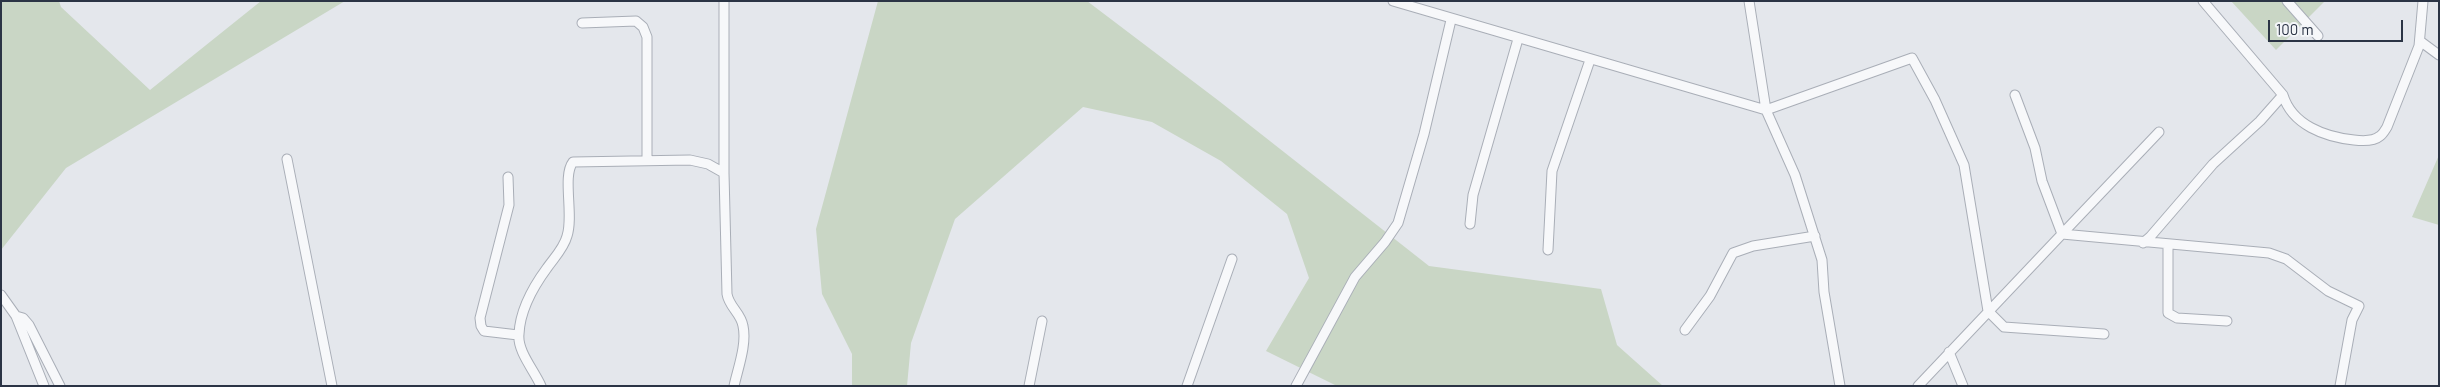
<!DOCTYPE html>
<html>
<head>
<meta charset="utf-8">
<style>
  body { margin:0 }
  #map { position:relative; width:2440px; height:387px; overflow:hidden; background:#e4e7ec; font-family:Barlow,sans-serif }
  canvas { display:block }
  .frame { position:absolute; inset:0; border:2px solid #2b3445; pointer-events:none }
  .scale { position:absolute; left:2268px; top:20px; width:135px; height:22px; box-sizing:border-box; border:2px solid #2b3445; border-top:0; padding-left:6px; font-size:15px; line-height:18px; white-space:nowrap; color:#2b3445; -webkit-text-stroke:4px #f4f6f9; paint-order:stroke }
</style>
</head>
<body>
<div id="map">
<canvas width="2440" height="387"></canvas>
<div class="frame"></div>
<div class="scale">100 m</div>
</div>
<script>
const g = document.querySelector('canvas').getContext('2d');
g.lineJoin = 'round';
function fillPath(path, color) {
  g.fillStyle = color;
  g.fill(path, 'evenodd');
}
function strokePath(path, color, width, dash) {
  g.strokeStyle = color;
  g.lineWidth = width;
  g.lineCap = dash ? 'butt' : 'round';
  g.setLineDash(dash || []);
  g.stroke(path);
}
const green = new Path2D(`
  M1 1H59L61 7 150 90 261 1H345L66 168 1 250Z
  M878 1H1087L1219 101 1429 266 1601 289 1617 345 1663 386H1337L1266 351 1309 278 1287 214 1221 161 1152 122 1083 107 955 219 911 343 907 386H852V354L822 294 816 229Z
  M2231 1H2325L2276 50Z
  M2439 155V225L2412 217Z`);
const street = new Path2D(`
  M724 1V173L727 294C729 307 741 313 743 326 747 344 738 368 734 386
  M1393 1 1766 110 1912 58 1935 100 1964 165 1988 311 2004 327 2104 334
  M1749 1 1766 110 1795 175 1822 260 1824 292 1840 386
  M2203 1 2283 95C2292 125 2325 137 2354 140 2362 141 2373 142 2380 136 2383 134 2385 130 2387 127L2419 46 2423 1
  M2287 1 2318 36
  M582 23 636 21 643 27 647 37V159
  M2420 41 2439 55
  M2015 95 2035 148 2042 181 2062 234 2159 132
  M287 159 332 386
  M508 177 509 205 480 318 481 326 484 331 518 335
  M1470 224 1473 195 1518 39
  M2143 243 2150 237 2213 164 2260 121 2283 95
  M2168 245V313L2177 318 2227 321
  M1548 250 1552 171 1590 60
  M1 295 16 316 44 386
  M16 316 23 318 29 325 60 386
  M1685 330 1710 296 1733 253 1753 246 1815 236
  M1949 352 1963 386
  M541 386C534 370 517 351 519 334 520 310 533 287 547 268 554 258 564 248 567 236 574 215 562 176 573 162L690 160 708 164 724 173
  M1029 386 1042 321
  M1187 386 1232 259
  M1296 386 1355 277 1385 242 1398 223 1424 134 1451 20
  M1918 386 2062 234 2269 253 2286 259 2328 291 2359 306 2352 320 2340 386`);
fillPath(green, '#c9d6c5');
strokePath(street, '#a9aeb7', 11);
strokePath(street, '#f7f8fa', 9);
</script>
</body>
</html>
